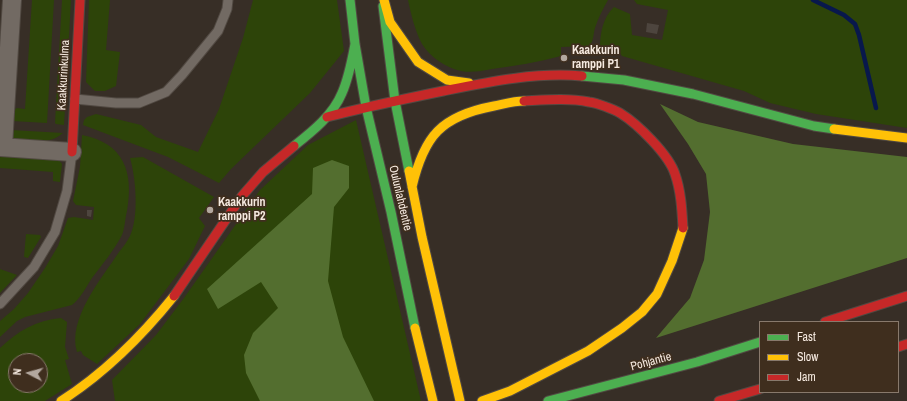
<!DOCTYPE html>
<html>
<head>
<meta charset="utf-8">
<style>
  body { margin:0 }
  #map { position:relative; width:907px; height:401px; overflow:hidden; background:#372e26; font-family:"Archivo Narrow",sans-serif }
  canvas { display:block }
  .legend { position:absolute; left:759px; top:321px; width:140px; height:72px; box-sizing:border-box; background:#3f2e1e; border:1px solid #88796c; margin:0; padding:5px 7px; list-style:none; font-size:12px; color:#f6eae0 }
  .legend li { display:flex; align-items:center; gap:8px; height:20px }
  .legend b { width:20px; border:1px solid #88796c }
  .north { position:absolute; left:8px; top:353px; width:40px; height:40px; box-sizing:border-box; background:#3f2e1e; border:1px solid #88796c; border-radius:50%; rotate:276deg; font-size:11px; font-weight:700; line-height:16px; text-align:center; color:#f6eae0 }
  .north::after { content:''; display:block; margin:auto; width:14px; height:18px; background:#b3a89f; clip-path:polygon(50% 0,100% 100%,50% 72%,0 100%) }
</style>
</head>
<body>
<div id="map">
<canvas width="907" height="401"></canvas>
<ul class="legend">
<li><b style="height:5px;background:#4caf50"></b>Fast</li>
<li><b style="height:5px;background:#ffc107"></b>Slow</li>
<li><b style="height:5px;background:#c62828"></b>Jam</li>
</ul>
<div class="north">N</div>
</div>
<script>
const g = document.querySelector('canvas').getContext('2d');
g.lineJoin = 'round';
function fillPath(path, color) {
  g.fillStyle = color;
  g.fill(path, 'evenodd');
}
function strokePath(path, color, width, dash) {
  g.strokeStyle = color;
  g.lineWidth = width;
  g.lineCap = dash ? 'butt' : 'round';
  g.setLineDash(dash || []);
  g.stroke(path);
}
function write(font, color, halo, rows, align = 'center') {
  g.font = font + ' "Archivo Narrow",sans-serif';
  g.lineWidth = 3.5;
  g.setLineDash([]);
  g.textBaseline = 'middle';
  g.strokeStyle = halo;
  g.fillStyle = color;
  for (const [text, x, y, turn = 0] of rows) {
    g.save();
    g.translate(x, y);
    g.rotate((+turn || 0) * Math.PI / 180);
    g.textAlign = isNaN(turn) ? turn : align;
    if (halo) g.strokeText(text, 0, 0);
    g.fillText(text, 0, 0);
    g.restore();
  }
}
const green = new Path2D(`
  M32 0H54L47 123 12 121 14 110 17 108 25 109Z
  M62 0H71L64 125 56 124 55 123Z
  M89 0H110L106 50 120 52 116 86 105 91H95L86 82Z
  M253 0H337L344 51 310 93 231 169 219 183 168 157 83 125 84 120 87 117 96 114 141 125 156 137 198 152 219 109 243 38Z
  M408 0H608C603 9 598 18 595 28 593 35 594 41 589 46L561 47V56C538 62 515 66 492 69 482 71 471 73 461 71 446 68 430 57 422 44 415 31 411 14 408 0Z
  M634 0H907V128L816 114 770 103 744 91 622 56 617 49 600 48C600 33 603 17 614 7L630 14 632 35 662 40 668 10 637 4Z
  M356 120 421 401H115L112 380 156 335 184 298 260 190 308 145Z
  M11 130 63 133C49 145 33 141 16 140L13 138Z
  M82 135C124 143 134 172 127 211 125 218 125 228 122 235 115 249 102 265 92 278 86 287 81 298 72 305L25 317 17 321 0 337V321L14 309 28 293 45 268 58 246 68 218 74 217 93 220 94 207 76 205 73 201 80 167Z
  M0 156 58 159 62 164 60 182 53 181V172L0 168Z
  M143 157 214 197 199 218 205 226 189 259 140 324 97 364 83 355 81 351 77 352C67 319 102 278 119 252 123 247 127 242 130 236 139 216 136 179 130 158Z
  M26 234 40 235 41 237 28 258 24 257Z
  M0 269 17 275 0 293Z
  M61 318 67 322 65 347 69 359 65 360 72 384 45 401H0V348C18 331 36 320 61 318ZM16 361H40V385H16Z`);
const forest = new Path2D(`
  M660 104 698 122 793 144 907 157V258L656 338 690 298 704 260 710 212 706 174 688 144Z
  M332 160 349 166V188L334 207 328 281 343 337 374 401H260L246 373 244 355 253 333 278 308 261 282 218 309 207 289 312 194 313 168Z`);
const stream = new Path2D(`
  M813 0 844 15 855 24 859 35 876 108`);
const building = new Path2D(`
  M647 23 659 25 657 34 646 32Z
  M87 210H92L91 217 87 216Z`);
const lane = new Path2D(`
  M75 99 116 103H139L166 92 182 75 218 31 227 9 228 0
  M0 304 34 267 55 232 67 191 72 152`);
const street = new Path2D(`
  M0 112H5L3 147
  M5 112 12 0
  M0 147 72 152`);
const fast = new Path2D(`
  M350 0 355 44 366 107 391 212 415 328
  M383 6 395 101 409 171
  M582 76 624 80 693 94 814 126 834 129
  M294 146C313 131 333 115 342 93 349 77 352 60 355 44
  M548 401 697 362 760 342`);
const slow = new Path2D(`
  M384 0 390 22 418 62 447 80 469 83
  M834 129 907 138
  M409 171 422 237 460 401
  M412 187C424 136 441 116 494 106 504 104 514 101 524 101
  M415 328 433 401
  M61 401C105 373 141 337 174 296
  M482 401 510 391 588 351 622 328 642 312 657 294 672 261 683 228`);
const jam = new Path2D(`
  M524 101C545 100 568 98 589 102 597 103 613 109 620 113 638 124 669 155 675 174 681 191 682 210 683 228
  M327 117C365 107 404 99 443 91 488 82 536 72 582 76
  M72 152 80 0
  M174 296 242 196 263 172 294 146
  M825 322 907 296
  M898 347 907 344
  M719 401 760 389`);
const markers = [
  [564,58,4,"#b3a89f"],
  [210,210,4,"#b3a89f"]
];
const poiNames = [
  ["Kaakkurin",572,51],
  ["ramppi P1",572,65],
  ["Kaakkurin",218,203],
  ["ramppi P2",218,217]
];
const streetNames = [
  ["Kaakkurinkulma",64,75,-87],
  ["Oulunlahdentie",400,198,77],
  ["Pohjantie",651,362,-15]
];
fillPath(green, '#2d4409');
fillPath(forest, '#536e2f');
strokePath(stream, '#08184c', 4.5);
fillPath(building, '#4d453e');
strokePath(lane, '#514942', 11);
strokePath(street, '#514942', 20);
strokePath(fast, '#514942', 11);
strokePath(slow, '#514942', 11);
strokePath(jam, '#514942', 11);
strokePath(lane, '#726a63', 9);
strokePath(street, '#726a63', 18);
strokePath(fast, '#4caf50', 9);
strokePath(slow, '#ffc107', 9);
strokePath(jam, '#c62828', 9);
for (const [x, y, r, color] of markers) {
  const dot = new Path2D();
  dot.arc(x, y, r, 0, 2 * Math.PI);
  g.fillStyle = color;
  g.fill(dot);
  strokePath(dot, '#3f2e1e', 1.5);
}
write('bold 12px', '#f6eae0', '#3f2e1e', poiNames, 'left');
write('12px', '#f6eae0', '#3f2e1e', streetNames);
</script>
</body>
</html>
